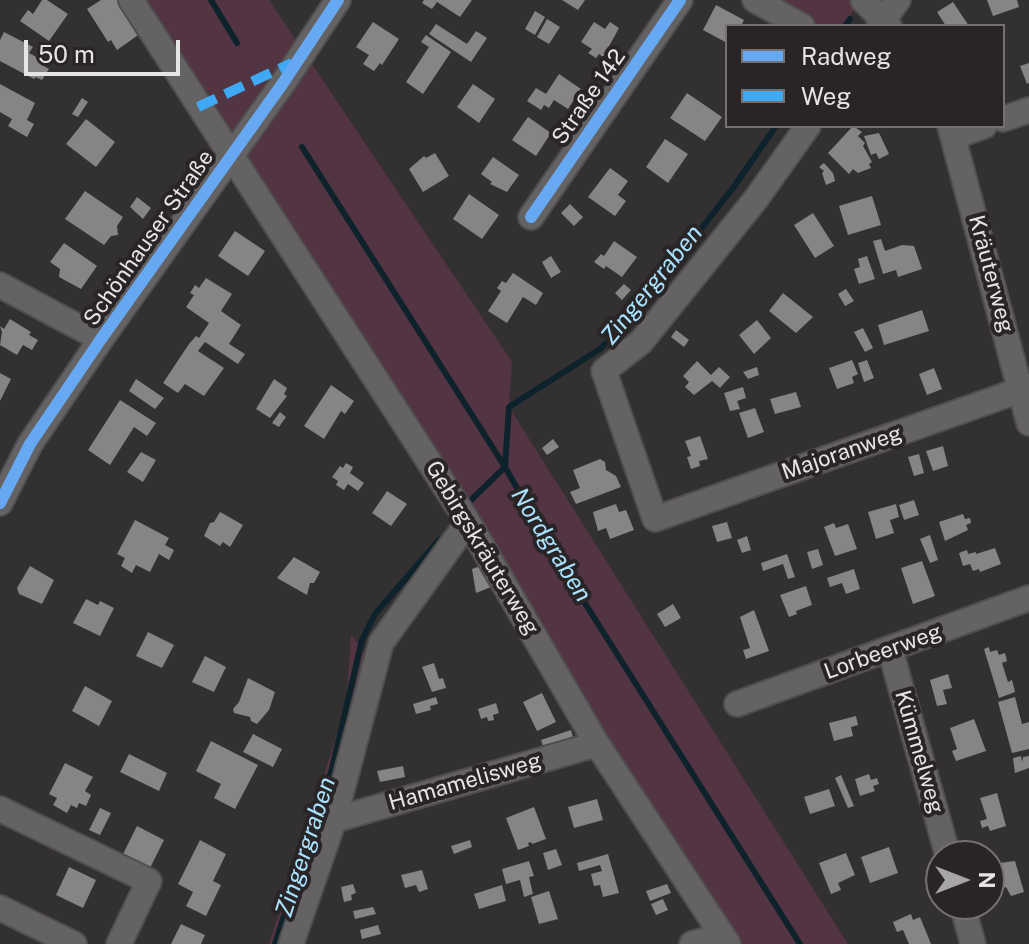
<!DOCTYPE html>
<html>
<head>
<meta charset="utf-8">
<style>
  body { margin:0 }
  #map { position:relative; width:1029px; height:944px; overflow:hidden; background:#323031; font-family:"Public Sans",sans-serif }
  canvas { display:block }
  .legend { position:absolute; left:725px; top:24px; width:280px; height:104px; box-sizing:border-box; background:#292527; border:2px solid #757173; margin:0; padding:10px 14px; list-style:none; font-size:24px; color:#e7e4e5 }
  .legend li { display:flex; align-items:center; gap:16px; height:40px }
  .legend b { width:40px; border:2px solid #757173 }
  .north { position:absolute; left:925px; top:840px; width:80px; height:80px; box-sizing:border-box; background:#292527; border:2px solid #757173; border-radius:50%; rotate:90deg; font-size:22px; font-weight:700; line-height:32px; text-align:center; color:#e7e4e5 }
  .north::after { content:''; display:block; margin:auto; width:28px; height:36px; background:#a8a5a6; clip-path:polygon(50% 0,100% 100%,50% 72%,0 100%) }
  .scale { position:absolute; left:24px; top:40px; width:156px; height:36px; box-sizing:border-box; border:4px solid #e7e4e5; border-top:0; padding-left:10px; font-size:24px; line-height:28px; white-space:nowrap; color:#e7e4e5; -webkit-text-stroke:6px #292527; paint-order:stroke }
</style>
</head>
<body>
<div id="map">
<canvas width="1029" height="944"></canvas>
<ul class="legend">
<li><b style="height:10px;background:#66a8f1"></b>Radweg</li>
<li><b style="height:10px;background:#3fa9f5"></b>Weg</li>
</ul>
<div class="north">N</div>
<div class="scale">50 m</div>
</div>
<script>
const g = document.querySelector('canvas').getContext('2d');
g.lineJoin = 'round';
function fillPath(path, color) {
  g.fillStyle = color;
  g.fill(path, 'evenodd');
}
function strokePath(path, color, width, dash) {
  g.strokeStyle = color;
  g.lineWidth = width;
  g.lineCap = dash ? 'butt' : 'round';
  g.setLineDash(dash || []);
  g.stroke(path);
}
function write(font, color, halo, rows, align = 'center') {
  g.font = font + ' "Public Sans",sans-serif';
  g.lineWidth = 8;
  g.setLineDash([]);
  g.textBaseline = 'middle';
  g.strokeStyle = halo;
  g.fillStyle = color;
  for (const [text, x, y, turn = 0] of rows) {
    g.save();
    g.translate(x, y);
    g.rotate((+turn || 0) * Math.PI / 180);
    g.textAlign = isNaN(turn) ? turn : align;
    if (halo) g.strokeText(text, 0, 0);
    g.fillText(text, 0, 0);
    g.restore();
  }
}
const green = new Path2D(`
  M137 0H269L512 362 509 407 848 944H728Z
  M772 0H861L843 26H819Z
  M351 634 381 675 286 944H269L346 706Z`);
const stream = new Path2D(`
  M211 0 237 43
  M845 26 850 19
  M302 147 505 467 559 562 800 944
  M471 500 505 467 509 407 600 349 631 318 733 188 776 126
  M275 944 332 769 362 640 375 614 439 540`);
const building = new Path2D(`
  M42 0H47L68 14 49 41 20 21 28 10 33 14Z
  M101 0H119L141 33 117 50 111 40 108 42 87 9Z
  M424 0H472L460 17 437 2 432 9 422 3Z
  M562 0H585L578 10Z
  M987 0H1017L1019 7 993 16Z
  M953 2 969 26H946L937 12Z
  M716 5 744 20 741 26H727V43L703 30Z
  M535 11 545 17 535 35 525 29Z
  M547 19 560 27 549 44 537 37Z
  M373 22 399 39 382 65 380 63 374 71 363 64 369 55 356 47Z
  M594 22 605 29 610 22 619 28 603 57 599 54 596 58 588 53 592 49 581 42Z
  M436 24 467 44 476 31 487 38 471 62 429 34Z
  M4 32 33 47 29 53 44 61 42 65 49 69 42 80 36 77 34 79 0 61V40Z
  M426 35 451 52 423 94 406 82 429 47 421 42Z
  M1029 63V83L1027 84 1020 66Z
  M559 74 581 89 568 109 554 100 549 108 544 105 541 110 527 101 536 88 546 94Z
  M0 84 35 103 27 120 34 124 27 137 8 126 12 119 0 112Z
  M473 84 495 99 479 123 457 107Z
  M687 93 722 117 705 141 670 118Z
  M82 98 88 102 78 117 72 114Z
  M528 117 551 133 536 156 512 140Z
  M86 119 115 142 96 167 66 144Z
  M853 126 862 132 858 136 865 143 863 146 872 162 869 164 871 168 858 173 853 169 849 174 828 153Z
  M879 133 889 154 879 159 876 153 871 155 864 136Z
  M665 139 688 154 668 183 646 167Z
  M435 153 449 176 423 192 409 169 424 156 426 158Z
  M493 157 519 175 507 192 490 184 492 182 481 174Z
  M824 163 833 173 835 181 826 185 822 173 824 171 819 167Z
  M610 168 628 181 618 195 626 201 615 216 588 197Z
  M85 191 123 217 117 226 118 235 111 236 104 245 65 219Z
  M469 194 499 215 482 239 453 219Z
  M872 196 881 225 848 235 839 206Z
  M137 197 151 208 143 219 130 207Z
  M570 204 583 217 574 226 561 213Z
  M813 213 834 246 815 258 794 225Z
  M235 231 265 251 248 276 218 256Z
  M881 239 885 251 902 245 914 246 922 269 898 277 896 270 883 274 873 241Z
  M614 241 637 257 622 277 606 266 604 269 594 262 601 254 604 256Z
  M64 243 97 266 81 289 59 277 60 269 50 262Z
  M551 256 561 272 551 278 542 262Z
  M867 256 875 279 859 284 854 269 860 267 858 259Z
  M513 273 543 293 536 305 523 297 507 323 488 311 501 291 497 288 502 281 506 283Z
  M206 278 232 294 221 311 241 325 229 344 245 354 238 364 205 342 198 351 224 368 204 396 185 384 178 393 163 383 189 344 196 336 199 338 209 323 186 307 194 295 190 293 195 285 199 288Z
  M624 284 631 290 622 300 615 293Z
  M846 289 854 301 845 306 838 294Z
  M783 293 813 317 796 333 769 311Z
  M922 310 929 331 884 345 878 325Z
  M10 319 31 332 29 335 38 340 32 350 23 345 17 355 0 345 2 332 0 326 4 329Z
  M757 320 771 338 754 354 739 335Z
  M863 328 873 348 865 352 854 332Z
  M676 330 689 340 684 347 671 337Z
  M852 360 858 374 852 377 854 383 837 389 829 368Z
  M867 360 874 378 864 382 858 363Z
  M697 361 711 375 719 367 730 377 720 388 712 381 694 395 685 387 689 382 683 376Z
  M757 367 759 375 748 379 743 372Z
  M934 368 942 389 927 395 919 374Z
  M0 373 11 379 0 401Z
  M136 379 164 398 155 409 129 391Z
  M274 379 287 388 284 394 287 396 270 418 256 409Z
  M331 385 354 401 345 414 341 411 324 439 304 426Z
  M743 387 746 398 737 401 740 409 730 411 724 393Z
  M796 392 801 407 775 414 770 399Z
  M120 400 156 423 147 436 134 427 110 465 88 450Z
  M755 408 764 432 748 438 739 413Z
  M280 412 286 417 279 427 272 423Z
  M700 436 708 459 699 461 700 466 691 469 687 457 691 456 685 441Z
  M553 439 559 447 547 455 542 448Z
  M943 446 948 466 933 471 926 451Z
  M141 452 156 460 143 482 127 472Z
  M919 454 924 473 914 476 908 457Z
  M600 459 605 462 606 470 616 476 621 487 576 504 570 492 580 488 573 470Z
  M346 463 353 467 350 473 364 483 358 491 348 484 344 490 336 485 338 481 332 477 340 466 343 468Z
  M387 491 407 504 391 526 372 513Z
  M914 500 919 515 904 520 899 505Z
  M616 504 619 512 626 510 634 530 610 539 606 528 598 531 593 512Z
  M896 504 899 517 890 520 894 533 876 539 868 512Z
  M220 512 243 525 230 547 223 542 220 546 204 536 210 523 214 522Z
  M963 514 965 519 970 518 971 523 966 525 968 530 945 541 939 522Z
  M135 520 169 538 165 545 174 550 169 560 159 554 150 572 136 565 132 573 121 566 125 558 117 554Z
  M727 522 732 538 717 542 712 526Z
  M834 523 836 528 848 524 857 549 835 556 824 527Z
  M930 535 938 560 930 563 920 539Z
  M747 536 751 550 742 553 737 540Z
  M995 548 1001 564 980 572 979 569 973 571 970 564 963 566 959 553 967 550 968 554 976 552V554Z
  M818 549 823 565 812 569 807 552Z
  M787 554 795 577 788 579 783 564 763 571 761 563Z
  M294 557 320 572 314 583H310L307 595 277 578Z
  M922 561 935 596 913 604 901 568Z
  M483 565 491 587 476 593 472 569Z
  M30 566 54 580 42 604 19 594 17 588Z
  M854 569 860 589 846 594 842 583 830 587 827 578Z
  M806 586 812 605 796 611 797 614 789 617 780 595Z
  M86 599 98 605 100 601 114 608 100 636 73 623Z
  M673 604 681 618 665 627 657 614Z
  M754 610 769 651 746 659 743 650 750 648 740 617Z
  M148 632 174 645 162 668 136 656Z
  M989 647 990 652 997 650 999 655 1005 653 1007 661 1002 663 1008 682 1012 680 1015 692 999 698 984 649Z
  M205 656 226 667 214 692 192 682Z
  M434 663 439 679 443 678 446 688 432 692 422 667Z
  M948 674 952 688 943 690 947 704 937 706 930 680Z
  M248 678 275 692 269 710 257 724 251 721 250 717 234 713 233 709 239 702Z
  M85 686 112 701 99 726 72 711Z
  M542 693 556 722 537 731 523 702Z
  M436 697 438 704 430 706 431 710 416 714 413 704Z
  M1015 697 1022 724 1029 722V749L1012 753 998 702Z
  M496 703 499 713 493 715 494 720 488 721 487 717 481 719 478 709Z
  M856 716 858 725 851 727 853 736 834 741 829 723Z
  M974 719 986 751 956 761 952 751 957 749 950 728Z
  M571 730 575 744 545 752 541 740Z
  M253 734 282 749 273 767 243 752Z
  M211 741 258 765 235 809 214 798 221 784 196 771Z
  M129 754 167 773 159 791 120 772Z
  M1021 756 1022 762 1023 757 1029 756V768L1015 773 1013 758Z
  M65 763 93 777 85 791 91 795 86 806 79 803 77 808 71 805 67 813 53 805 57 798 49 794Z
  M403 766 405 777 380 782 377 771Z
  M869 774 871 780 877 778 879 784 873 786 875 791 860 796 855 779Z
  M841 775 854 806 848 808 835 778Z
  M829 789 835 806 810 814 804 797Z
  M997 793 1006 826 990 831 988 826 982 828 980 821 987 819 980 798Z
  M597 799 603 820 574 828 568 807Z
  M534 807 546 839 532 844 531 842 528 843 529 846 518 850 506 818Z
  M100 808 111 813 100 835 89 830Z
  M137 826 164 840 150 868 123 854Z
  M200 840 226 854 213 881 221 885 206 916 186 906 193 892 178 884Z
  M470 840 472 847 454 854 451 846Z
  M889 847 898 873 870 883 861 857Z
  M556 849 562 865 548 870 543 853Z
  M846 853 855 875 838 883 841 890 831 894 819 863Z
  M608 854 619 893 603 897 600 885 594 886 591 874 602 871 600 865 579 871 577 863Z
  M529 861 534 876 529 877 533 894 524 897 520 880 506 884 502 869Z
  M1015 861 1024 892 1011 896 1006 887 1000 889 992 864Z
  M69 867 96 880 83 908 56 895Z
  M422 870 428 889 419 892 416 885 405 888 401 875Z
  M353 884 356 893 351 895 352 900 344 902 341 887Z
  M667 884 671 893 650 901 646 891Z
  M502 885 506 901 479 909 474 894Z
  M549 891 558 919 539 924 531 897Z
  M663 899 668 910 656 915 651 904Z
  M373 907 376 914 355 919 353 911Z
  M911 914 913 920 920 917 931 944H909L903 930 897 932 893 922Z
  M181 924 205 935 201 944H171Z
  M378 925 381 934 362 939 360 930Z`);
const minor = new Path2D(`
  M131 0 468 522 597 744 728 944
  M755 0 802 26
  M863 0 889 26
  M879 26 898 0
  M1003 119 1029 110
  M808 126 756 199 641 342 604 371 655 519 1029 387
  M950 126 1029 423
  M955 136 984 126
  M531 217 680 0
  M0 285 101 339
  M0 503 30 444 101 339 283 83 338 0
  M890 649 948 856
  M737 704 1029 598
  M0 809 149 881 119 944
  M334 820 597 744
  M962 904 973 944
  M0 908 74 944
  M291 944 334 820 381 643 468 522
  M692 944 722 935`);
const quiet = new Path2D(`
  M198 107 292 63`);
const cycleway = new Path2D(`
  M531 217 680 0
  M0 503 30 444 101 339 283 83 338 0`);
const streetNames = [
  ["Straße 142",589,97,-55],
  ["Schönhauser Straße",149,238,-55],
  ["Kräuterweg",991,274,75],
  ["Majoranweg",842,453,-19],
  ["Gebirgskräuterweg",482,548,59],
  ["Lorbeerweg",883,652,-20],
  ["Kümmelweg",919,752,74],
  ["Hamamelisweg",465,782,-16]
];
const waterNames = [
  ["Zingergraben",652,285,-51],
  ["Nordgraben",551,545,58],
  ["Zingergraben",306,847,-72]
];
fillPath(green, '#533442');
strokePath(stream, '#0e222c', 6);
fillPath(building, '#868485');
strokePath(minor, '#504d4e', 28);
strokePath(minor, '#646263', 24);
strokePath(quiet, '#3fa9f5', 10, [20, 10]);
strokePath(cycleway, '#66a8f1', 12);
write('22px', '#e7e4e5', '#292527', streetNames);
write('italic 24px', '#a9e2ff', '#292527', waterNames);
</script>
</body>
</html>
